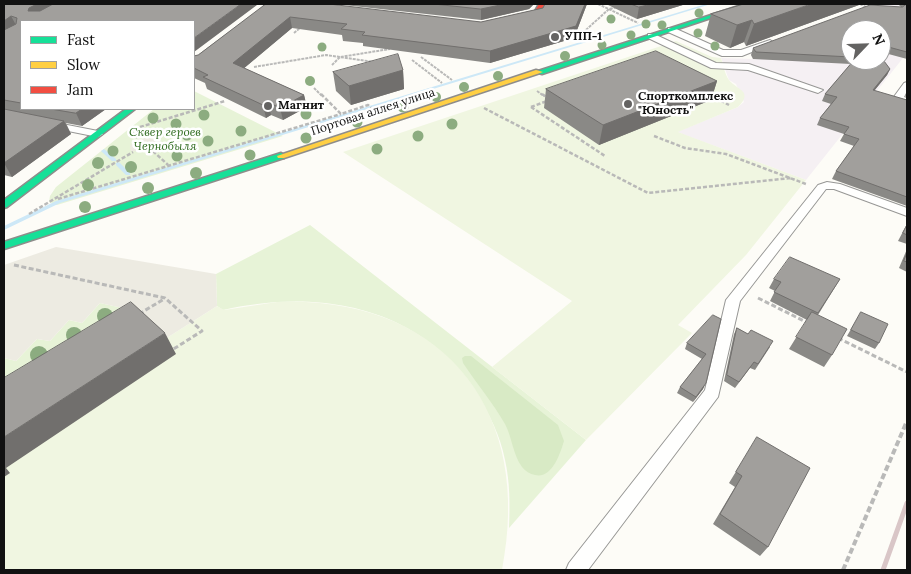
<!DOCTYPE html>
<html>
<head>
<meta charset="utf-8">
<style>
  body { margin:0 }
  #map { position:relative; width:911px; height:574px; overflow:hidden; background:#fdfcf7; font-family:Lora,serif }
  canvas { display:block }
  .frame { position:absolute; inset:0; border:5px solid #111; pointer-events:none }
  .legend { position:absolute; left:20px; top:20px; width:175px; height:90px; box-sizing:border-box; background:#fff; border:1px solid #a0a0a0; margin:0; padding:6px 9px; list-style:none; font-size:15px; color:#111 }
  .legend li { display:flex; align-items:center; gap:10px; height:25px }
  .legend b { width:25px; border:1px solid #a0a0a0 }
  .north { position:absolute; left:841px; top:20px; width:50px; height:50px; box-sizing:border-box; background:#fff; border:1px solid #a0a0a0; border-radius:50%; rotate:66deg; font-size:14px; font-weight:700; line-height:20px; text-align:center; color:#111 }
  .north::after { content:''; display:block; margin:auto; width:18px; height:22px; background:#646362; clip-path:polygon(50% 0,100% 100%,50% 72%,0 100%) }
</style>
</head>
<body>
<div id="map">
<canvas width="911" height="574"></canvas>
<div class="frame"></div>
<ul class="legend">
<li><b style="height:6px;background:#16e098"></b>Fast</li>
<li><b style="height:6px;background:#ffcf43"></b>Slow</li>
<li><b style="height:6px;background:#f24e42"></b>Jam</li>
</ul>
<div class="north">N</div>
</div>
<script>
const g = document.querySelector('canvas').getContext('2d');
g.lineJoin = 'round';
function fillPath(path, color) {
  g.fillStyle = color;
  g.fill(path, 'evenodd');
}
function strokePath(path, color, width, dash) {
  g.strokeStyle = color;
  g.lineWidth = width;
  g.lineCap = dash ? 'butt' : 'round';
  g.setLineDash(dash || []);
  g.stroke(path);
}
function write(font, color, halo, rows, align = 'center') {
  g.font = font + ' Lora,serif';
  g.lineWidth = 5;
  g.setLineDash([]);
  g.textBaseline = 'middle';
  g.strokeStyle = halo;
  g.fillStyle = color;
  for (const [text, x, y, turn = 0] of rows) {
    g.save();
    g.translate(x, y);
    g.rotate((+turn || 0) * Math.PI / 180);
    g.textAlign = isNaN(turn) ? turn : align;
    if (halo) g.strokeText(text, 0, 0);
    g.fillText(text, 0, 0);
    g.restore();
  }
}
const industrial = new Path2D(`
  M875 4H907V53L806 180 677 132 738 107 744 102 736 84 729 80 721 58 753 59 750 53 804 33 851 60H881V30L878 7Z`);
const green = new Path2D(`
  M194 91 283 136 57 205 49 202 50 196 56 187 154 109H194Z
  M310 225 586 440 509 528C510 505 510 482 505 460 500 435 490 415 476 394 421 306 319 288 223 310L217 306 216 274Z
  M100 303 128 309 4 383V358L16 361 37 339 50 341 69 320 82 323Z`);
const forest = new Path2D(`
  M465 356H471L476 360 558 425 564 441C560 454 552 479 535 475 530 474 525 471 522 467 513 455 512 437 505 424 493 403 477 384 463 363L462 358Z`);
const pitch = new Path2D(`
  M676 41 712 57 721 58C723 64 725 75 729 80 737 90 754 91 738 107L678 132 806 180 746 255 678 325 692 333 586 440 492 367 572 301 343 152Z
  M277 302C443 295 534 410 502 570H4V409L162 341 217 306 224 310Z`);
const plaza = new Path2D(`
  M147 137 160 138 161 145 147 152 131 151 130 146 133 142Z
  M56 247 216 274 217 306 162 341 127 309 100 303 82 323 69 320 50 341 37 339 16 361 4 358V265Z`);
const stream = new Path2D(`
  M706 4H711L60 203 4 230V226L56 201Z
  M104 149 116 159V161H112L102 152 101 151Z
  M118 162 120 163 130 173V175H126L116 165V163Z`);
const pathFar3 = new Path2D(`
  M598 4 638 23
  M860 4 866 7
  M294 33 301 27
  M577 38 609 9 618 7
  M421 57 452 80
  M412 60 442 83
  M332 65 340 57 390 49
  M254 67 326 55 374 62
  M314 88 322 96
  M537 91 544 96`);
const pathFar2 = new Path2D(`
  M321 94 341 114 368 105 371 108
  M542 94 549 99
  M710 95 729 105
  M531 107 547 101
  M531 107 605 156
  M484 108 648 193 791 178
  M140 127 225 101
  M130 131 139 139
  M654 136 685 148 726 154 806 184
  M153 151 168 165
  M58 199 341 114
  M29 214 133 152`);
const pathFar1 = new Path2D(`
  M14 265 165 298 202 331 172 350
  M758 298 808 323
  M139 314 164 299
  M838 338 907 372`);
const path = new Path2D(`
  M843 570 907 421`);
const lane = new Path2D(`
  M668 28H674L723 50H741L770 40 774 43 742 56H722L668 32Z
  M648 34H654L716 63 749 64 823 90 818 93 815 92 748 70 711 68 648 38Z
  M907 82V91L904 97 907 98V104L895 100 893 98 904 83Z
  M52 122 98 131 103 134 98 137 48 127 47 125Z
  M827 182 840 184 907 208V216L834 189H826L740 301 718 397 588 570H566L569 563 705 390 726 300 818 185Z`);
const fast = new Path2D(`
  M745 4H753L542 74 535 72Z
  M126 109H135L7 207 4 208V200Z
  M281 153 285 156 284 158 4 249V242Z`);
const slow = new Path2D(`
  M536 70 543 72 284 158H278L277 156Z`);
const jam = new Path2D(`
  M539 4H545L538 15 508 24 505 22 534 13Z`);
const rail = new Path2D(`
  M883 570 907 503`);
const trees = [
  [699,13,4.5],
  [611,19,4.5],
  [646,24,4.5],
  [662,25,4.5],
  [698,33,4.5],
  [631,35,4.5],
  [602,45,4.5],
  [715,46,4.5],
  [322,47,4.5],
  [565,56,5],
  [498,76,5],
  [310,81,5],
  [464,87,5],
  [436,97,5],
  [403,107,5.5],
  [306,114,5.5],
  [204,115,5.5],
  [153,118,5.5],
  [357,122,5.5],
  [176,124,5.5],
  [452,124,5.5],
  [241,131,5.5],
  [187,135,5.5],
  [418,136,5.5],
  [306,138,5.5],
  [208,141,5.5],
  [377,149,5.5],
  [113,151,5.5],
  [250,155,5.5],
  [177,156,5.5],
  [98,163,6],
  [131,167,6],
  [196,173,6],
  [88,185,6],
  [148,188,6],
  [85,207,6],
  [105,316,8],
  [74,335,8],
  [39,355,9]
];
const wall = new Path2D(`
  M4 4H257V5L21 21V109H106L82 126 66 123 71 134 12 177 4 175Z
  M266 4 481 22 543 8 545 4H587L574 38 490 63 363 46V43L343 41 342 35 292 28 244 68 304 95 307 107 283 120 271 115 266 118 207 89 205 83 194 78V56L198 55Z
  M335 4H534L529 9 481 20Z
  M606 4H686L637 19Z
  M876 4H907V59L881 52V30H851V60H881L890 69 887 75 874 91 907 100V206L832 179 836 171 854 146 840 141 844 134 817 125 820 118 831 104 822 101 825 94 851 64 753 59 751 55 753 48 901 7 899 5Z
  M859 5 746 46 744 42 730 48 705 36 711 14Z
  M403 70 404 89 351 105 336 91 333 72Z
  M717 81 711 100 599 145 544 108 546 89Z
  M907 224V244L898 241Z
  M907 249V272L899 268Z
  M774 279H840L818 315 832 355 824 367 789 349 807 320 770 301 775 291 769 288Z
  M861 312 879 343 875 349 847 336Z
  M713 315 703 389 693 402 677 393 680 387 702 359 685 349 687 343Z
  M737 328 770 347 755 370 750 368 735 388 724 381 734 334Z
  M757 437 768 547 760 556 713 524 735 487 729 483Z`);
const shadedWall = new Path2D(`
  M37 4H61L34 19 28 11 29 8Z
  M241 4H257V5L194 52V38Z
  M505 4H534L529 9 481 20V9Z
  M585 4H587L574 38 490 63V51Z
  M652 4H686L637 19 639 7Z
  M811 4H859V5L746 46 754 24Z
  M11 16 17 27 4 36V21Z
  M290 17 292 28 236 75 233 63Z
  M752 20 744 42 730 48 737 25Z
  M890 69 887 75 869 97 873 90Z
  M403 70 404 89 351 105 349 86Z
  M717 81 711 100 599 145 603 125Z
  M304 95 307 107 283 120 280 108Z
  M268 102 271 115 266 118 263 105Z
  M82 109H106L82 126 76 113Z
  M64 121 71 134 12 177 4 163Z
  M165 333 176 354 6 468 10 473 4 477V437Z
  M706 383 703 389 693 402 696 397Z`);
const building = new Path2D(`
  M4 4H37L29 8 28 11H40L53 4H241L194 38V21H21V103L4 100V30L16 24 17 18 11 16 4 21Z
  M266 4H329L481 22 543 8 545 4H585L576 26 490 51 362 35 365 32 341 29 347 24 290 17 233 63 304 95 280 108 268 102 263 105 203 77 208 75 194 68V56L198 55Z
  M434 4H505L481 9Z
  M631 4H652L639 7Z
  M744 4H811L754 24 752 20 737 25 711 14Z
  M907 4V52L881 45V30H851V57L756 52 753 48 870 5 902 7Z
  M656 51 717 81 603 125 546 89Z
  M398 54 403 70 349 86 333 72Z
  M881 57 890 69 873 90 907 100V197L836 171 859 139 844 134 849 127 820 118 837 97 825 94 854 60H881Z
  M4 109 64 121 4 163Z
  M51 109H82L76 113Z
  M907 225V235L903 233Z
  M907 253V262L904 261Z
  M790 257 840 279 818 313 774 292 781 282 774 279Z
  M131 302 165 333 4 437V378Z
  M812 312 847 329 832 355 796 337Z
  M861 312 888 324 879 343 851 330Z
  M713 315 721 319 706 383 696 397 680 387 706 354 687 343Z
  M737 328 748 334 751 330 773 341 758 364 754 362 739 382 727 375Z
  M757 437 810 468 768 547 720 514 742 476 736 472Z`);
const markers = [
  [555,37,5,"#646362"],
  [628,104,5,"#646362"],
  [268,106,5,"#646362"]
];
const farPoinames = [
  ["УПП-1",565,37],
  ["Спорткомплекс",638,97],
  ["\"Юность\"",638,111],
  ["Магнит",278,106]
];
const farStreetnames = [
  ["Портовая аллея улица",373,112,-18]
];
const farParknames = [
  ["Сквер героев",165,133],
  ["Чернобыля",165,147]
];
fillPath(industrial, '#f5f0f3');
fillPath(green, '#e7f3d7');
fillPath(forest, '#d8eac5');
fillPath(pitch, '#f0f6e1');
fillPath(plaza, '#edebe2');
fillPath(stream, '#cde8f7');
strokePath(lane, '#979795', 2);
strokePath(fast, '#8e8d8b', 3);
strokePath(slow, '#8e8d8b', 3);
strokePath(jam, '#8e8d8b', 3);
strokePath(pathFar3, '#b9b9b8', 2, [3, 1]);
strokePath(pathFar2, '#b9b9b8', 2.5, [4, 2]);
strokePath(pathFar1, '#b9b9b8', 3, [5, 2.5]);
strokePath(path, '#b9b9b8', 4, [6, 3]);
fillPath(lane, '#fffffe');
fillPath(fast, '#16e098');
fillPath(slow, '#ffcf43');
fillPath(jam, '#f24e42');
strokePath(rail, '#d9c6c7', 5);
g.fillStyle = '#8cac80';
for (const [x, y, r] of trees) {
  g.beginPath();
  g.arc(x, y, r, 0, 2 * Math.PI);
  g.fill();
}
fillPath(wall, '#8a8986');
fillPath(shadedWall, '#716f6d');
fillPath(building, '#a19f9c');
strokePath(building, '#716f6d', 1);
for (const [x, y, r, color] of markers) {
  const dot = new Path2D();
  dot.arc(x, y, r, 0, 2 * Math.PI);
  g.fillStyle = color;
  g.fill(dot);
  strokePath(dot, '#fff', 2);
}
write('bold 12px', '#111', '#fff', farPoinames, 'left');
write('12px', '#111', '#fff', farStreetnames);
write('italic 12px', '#2f6b1f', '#fff', farParknames);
</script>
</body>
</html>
